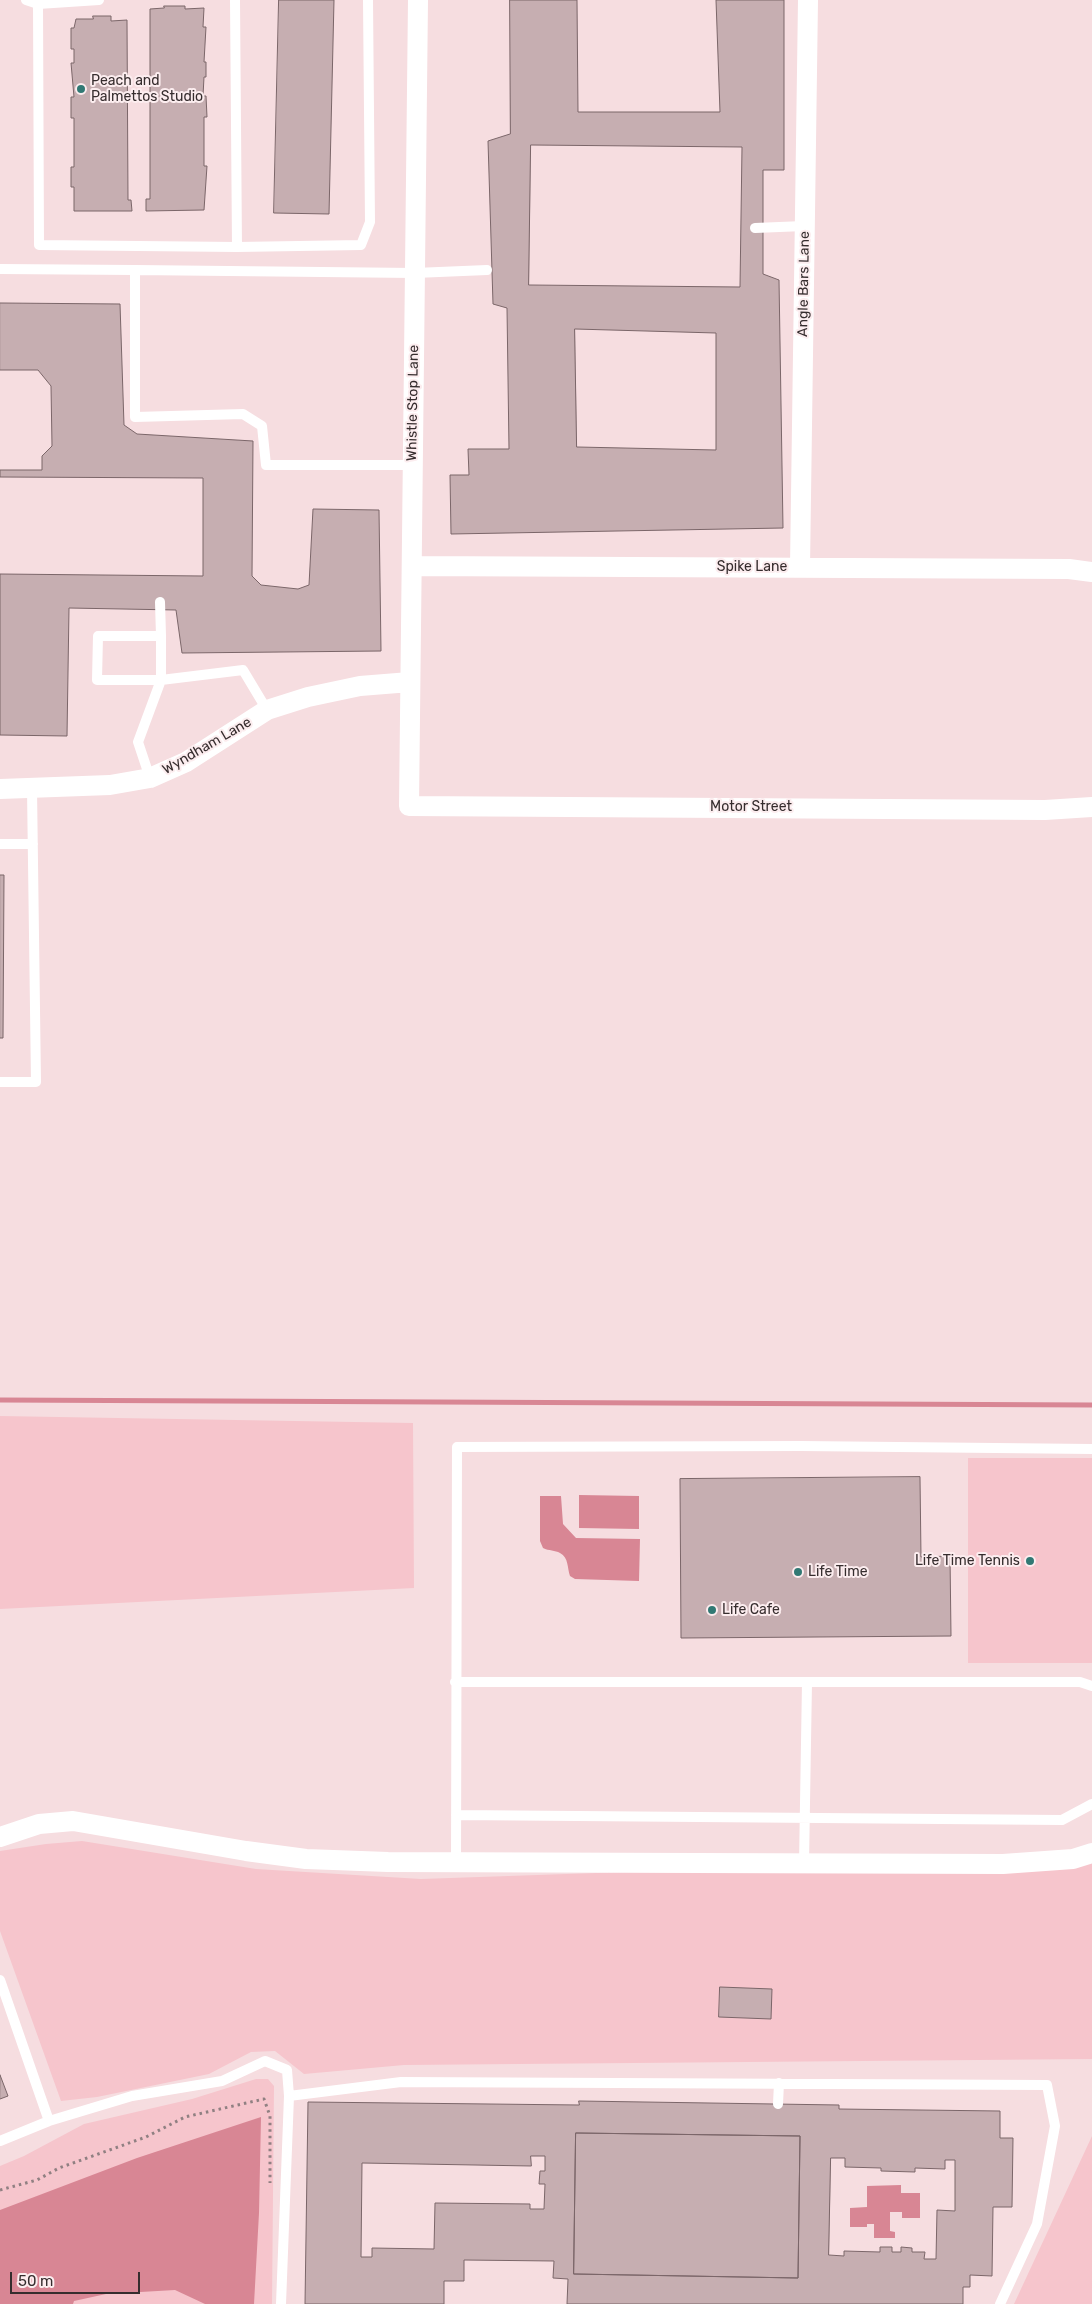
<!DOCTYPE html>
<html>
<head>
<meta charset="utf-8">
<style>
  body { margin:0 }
  #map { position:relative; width:1092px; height:2304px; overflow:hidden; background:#f6dde0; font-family:Rubik,sans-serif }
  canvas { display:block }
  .scale { position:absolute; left:10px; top:2272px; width:130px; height:22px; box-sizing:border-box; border:2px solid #362d2e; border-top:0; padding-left:6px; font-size:15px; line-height:18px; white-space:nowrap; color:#362d2e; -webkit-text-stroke:4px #fcedef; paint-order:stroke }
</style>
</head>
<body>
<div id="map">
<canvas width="1092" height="2304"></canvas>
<div class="scale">50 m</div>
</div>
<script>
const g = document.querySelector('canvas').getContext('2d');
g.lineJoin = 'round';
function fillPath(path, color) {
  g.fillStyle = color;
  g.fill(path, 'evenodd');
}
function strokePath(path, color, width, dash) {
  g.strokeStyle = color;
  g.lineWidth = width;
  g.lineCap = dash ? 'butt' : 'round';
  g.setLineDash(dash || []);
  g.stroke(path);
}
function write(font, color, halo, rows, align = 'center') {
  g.font = font + ' Rubik,sans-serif';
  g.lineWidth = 4;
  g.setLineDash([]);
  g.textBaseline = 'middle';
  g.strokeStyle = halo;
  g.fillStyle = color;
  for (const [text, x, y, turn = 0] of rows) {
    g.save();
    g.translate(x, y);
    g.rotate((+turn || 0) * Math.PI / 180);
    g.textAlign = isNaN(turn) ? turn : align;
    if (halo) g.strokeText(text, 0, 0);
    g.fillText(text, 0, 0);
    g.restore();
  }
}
const green = new Path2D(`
  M0 1416 413 1423 414 1588 0 1609Z
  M968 1458H1092V1663H968Z
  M82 1841 256 1869 421 1879 1092 1856V2059L404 2065 304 2074 275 2051 251 2052 209 2074 97 2097 61 2101 0 1931V1851L46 1844Z
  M256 2079H268L274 2086 272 2304H0V2166L24 2156 84 2124 192 2099Z
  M1092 2136V2304H1014Z`);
const water = new Path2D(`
  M579 1495 639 1496V1529L579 1528Z
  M540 1496H561L563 1524 576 1538 640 1539 639 1581 575 1579 570 1576C567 1568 569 1558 560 1553 555 1550 549 1551 543 1548L540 1541Z
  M261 2117 259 2213 254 2304H205L175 2290 106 2294 74 2301 73 2304H0V2210L137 2158Z
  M901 2185V2193H920V2218H902V2212H890V2231L895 2232V2238H874V2224H867V2227H850V2208L867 2207V2186Z`);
const stream = new Path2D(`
  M0 1400 1092 1405`);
const building = new Path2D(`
  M279 0H334L329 214 274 213Z
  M510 0H577L578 112H720L716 0H784V170H763V274L779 280 783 528 451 534 450 475H469L468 449H509L507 308 493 304 488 141 510 134ZM531 145 742 147 740 287 529 285ZM575 329 716 333V450L577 447Z
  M164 6H185V9L204 8 203 27H206L204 62H206V77H204L203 96H206L207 117H204V166H207L204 210 146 211V199H150V9L164 8Z
  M93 16H111V21L127 20 128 200H131L132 211H74V187H71V167H74V118H71V97H74L71 63H74V49H71V28H74L76 19H93Z
  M0 303 120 304 124 425 137 434 253 441 252 576 261 585 298 589 309 585 313 509 379 510 381 651 182 653 176 610 69 608 67 736 0 735V574L203 576V478L0 477V470H42V456L52 446 51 386 38 370H0Z
  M0 875H4L3 1038H0Z
  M920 1477 921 1557 950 1556 951 1636 681 1638 680 1479Z
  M720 1987 772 1989 771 2019 719 2017Z
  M0 2075 8 2096 0 2099Z
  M579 2101 839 2105V2109L1000 2111V2138H1013L1012 2207H993L992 2276 970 2275V2287H963V2304H567L568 2279 553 2278 554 2261 464 2260V2281H444V2304H305L308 2102 579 2105ZM576 2133 800 2136 798 2278 574 2274ZM531 2156H545V2171H540L539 2184H545L544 2209H530V2204L435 2203 434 2249 372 2248V2257H361L362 2163 531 2166ZM831 2158H845V2167L881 2168V2171L915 2172V2168L945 2169V2160H955V2211L937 2210 936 2259H924L925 2252H912V2248L901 2247V2252H892V2247H880V2252L844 2251V2256L829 2255Z
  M576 2133 800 2136 798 2278 574 2274Z`);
const path = new Path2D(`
  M0 2190 37 2180 59 2168 146 2137 185 2117 264 2099 270 2116V2183`);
const service = new Path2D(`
  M26 0 38 4 99 0
  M38 4 39 245 237 247 235 0
  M755 228 804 226
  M237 247 361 245 370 222 368 0
  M0 269 135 270
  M413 465H266L262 426 243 414 135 417V270L415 273 487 270
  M160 602 161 636
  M150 778 138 742 161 680H97L98 636H161V680L243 670 267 710
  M0 844H33
  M0 1082H36L32 789
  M455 1682H1080L1092 1686
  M456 1815 1062 1820 1092 1804
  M456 1862 457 1447 801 1446 1092 1449
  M804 1864 807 1682
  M0 1980 49 2121 0 2141
  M778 2104 779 2083
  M49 2121 132 2096 222 2081 265 2061 287 2070 289 2096
  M281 2304 289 2096 401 2082 1047 2085 1055 2126 1037 2224 1000 2304`);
const minor = new Path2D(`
  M418 0 409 806 1045 810 1092 807
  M412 566 1069 569 1092 572
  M800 567 808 0
  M0 789 110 785 150 778 186 762 267 710 308 697 360 686 410 682
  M0 1837 39 1824 73 1821 246 1851 306 1859 388 1862 1003 1864 1073 1859 1092 1853`);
const markers = [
  [81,89,5,"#317974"],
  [1030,1561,5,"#317974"],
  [798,1572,5,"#317974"],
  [712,1610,5,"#317974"]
];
const poiNames = [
  ["Peach and",91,81],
  ["Palmettos Studio",91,97],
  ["Life Time Tennis",1020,1561,"right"],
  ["Life Time",808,1572],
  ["Life Cafe",722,1610]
];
const streetNames = [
  ["Angle Bars Lane",804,284,-89],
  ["Whistle Stop Lane",413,403,-89],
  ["Spike Lane",752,567],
  ["Wyndham Lane",207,746,-30],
  ["Motor Street",751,807]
];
fillPath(green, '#f6c5cc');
fillPath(water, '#d88694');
strokePath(stream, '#d88694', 5);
fillPath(building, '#c6aeb1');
strokePath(building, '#7b6669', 1);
strokePath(path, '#908082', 3, [2.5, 4]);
strokePath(service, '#fff', 10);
strokePath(minor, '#fff', 20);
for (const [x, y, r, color] of markers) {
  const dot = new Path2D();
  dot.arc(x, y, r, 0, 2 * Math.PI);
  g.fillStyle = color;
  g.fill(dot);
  strokePath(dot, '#fcedef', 2);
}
write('14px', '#362d2e', '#fcedef', poiNames, 'left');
write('14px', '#362d2e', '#fcedef', streetNames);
</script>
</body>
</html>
